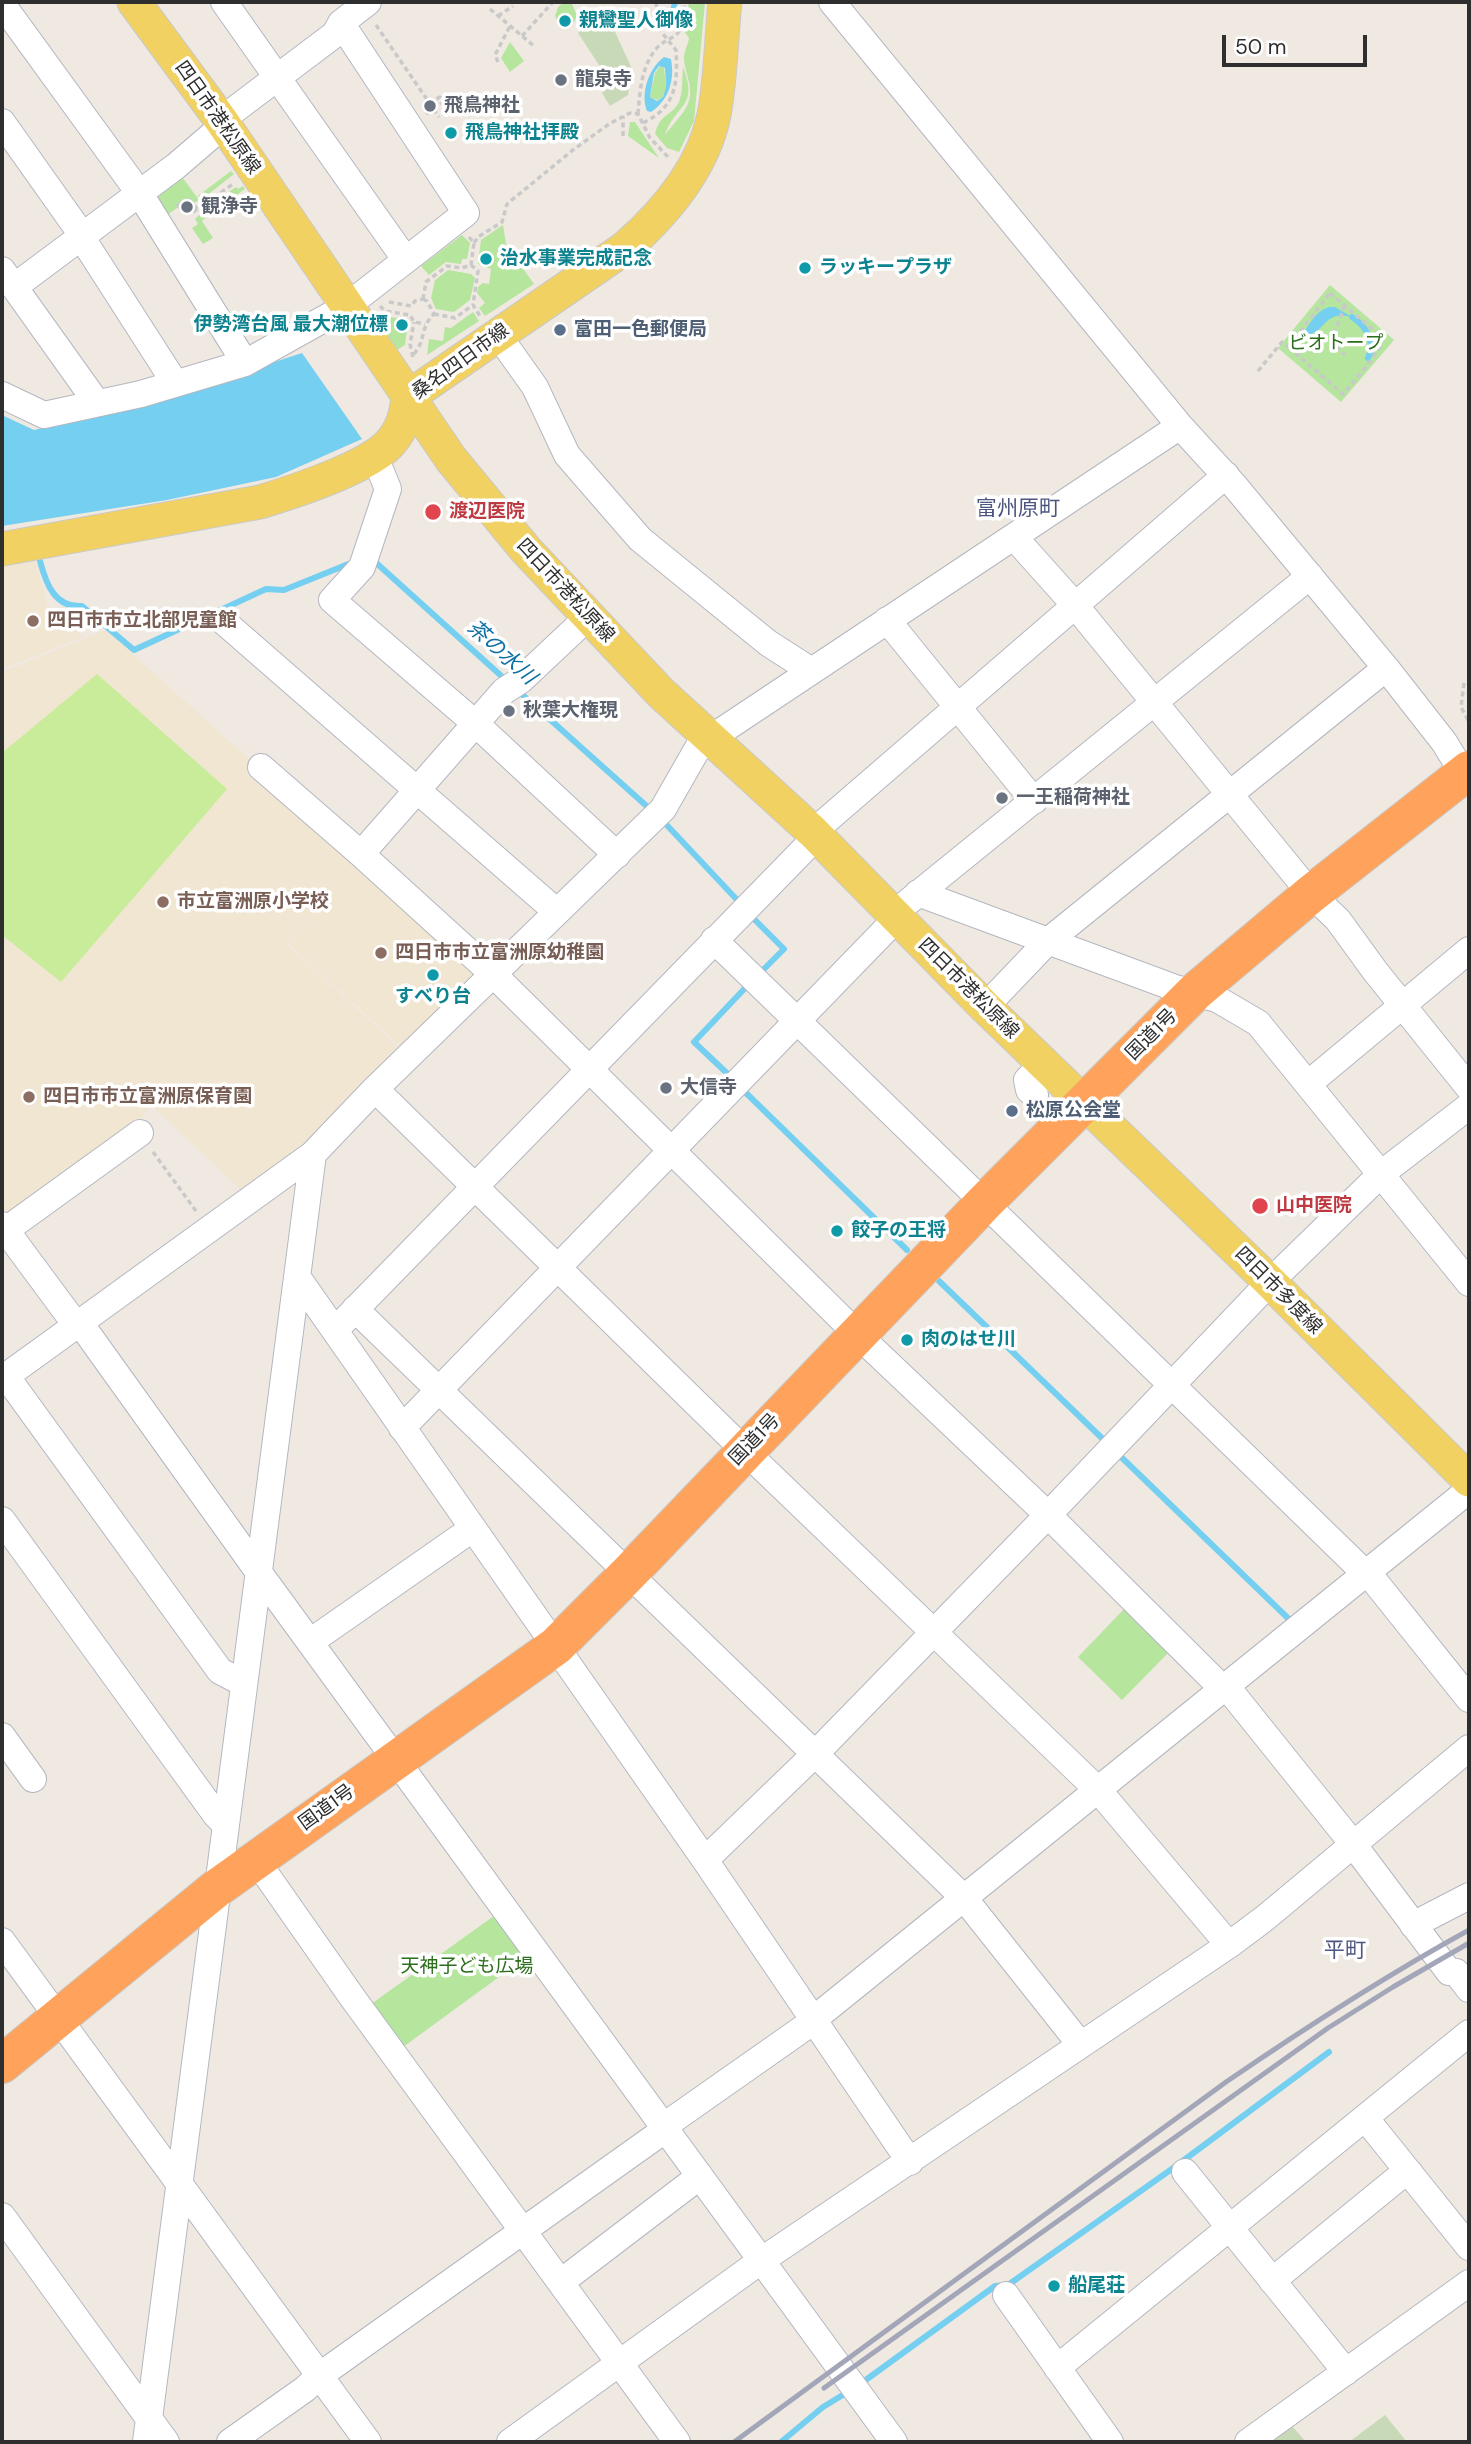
<!DOCTYPE html>
<html>
<head>
<meta charset="utf-8">
<style>
  body { margin:0 }
  #map { position:relative; width:1471px; height:2444px; overflow:hidden; background:#efe9e1; font-family:"DM Sans",sans-serif }
  canvas { display:block }
  .frame { position:absolute; inset:0; border:4px solid #2e2e2e; pointer-events:none }
  .scale { position:absolute; left:1222px; top:35px; width:145px; height:32px; box-sizing:border-box; border:4px solid #2e2e2e; border-top:0; padding-left:9px; font-size:21px; line-height:24px; white-space:nowrap; color:#2e2e2e; -webkit-text-stroke:5px #fff; paint-order:stroke }
</style>
</head>
<body>
<div id="map">
<canvas width="1471" height="2444"></canvas>
<div class="frame"></div>
<div class="scale">50 m</div>
</div>
<script>
const g = document.querySelector('canvas').getContext('2d');
g.lineJoin = 'round';
function fillPath(path, color) {
  g.fillStyle = color;
  g.fill(path, 'evenodd');
}
function strokePath(path, color, width, dash) {
  g.strokeStyle = color;
  g.lineWidth = width;
  g.lineCap = dash ? 'butt' : 'round';
  g.setLineDash(dash || []);
  g.stroke(path);
}
function write(font, color, halo, rows, align = 'center') {
  g.font = font + ' "DM Sans","Noto Sans JP",sans-serif';
  g.lineWidth = 7;
  g.setLineDash([]);
  g.textBaseline = 'middle';
  g.strokeStyle = halo;
  g.fillStyle = color;
  for (const [text, x, y, turn = 0] of rows) {
    g.save();
    g.translate(x, y);
    g.rotate((+turn || 0) * Math.PI / 180);
    g.textAlign = isNaN(turn) ? turn : align;
    if (halo) g.strokeText(text, 0, 0);
    g.fillText(text, 0, 0);
    g.restore();
  }
}
const education = new Path2D(`
  M35 558 47 605 83 637 2 669V564Z
  M106 630 362 861 477 976 403 1049 288 943 335 889 286 943 401 1050 305 1146 240 1189 152 1106 112 1147 13 1221 2 1206V672Z`);
const green = new Path2D(`
  M564 2 572 4 577 16 574 22 566 28 558 22 555 16 558 7Z
  M689 2H705L694 121 679 152 667 148 655 134C660 113 671 117 679 102 683 92 682 77 683 67 699 108 676 103 665 135 671 126 680 118 686 108 696 89 685 76 684 59 684 50 688 46 689 38L684 31Z
  M510 42 524 61 510 72 501 58Z
  M660 66 664 68 666 88 663 97 657 100 650 97 655 73Z
  M630 122H635L659 158 628 136Z
  M231 171 234 174 201 200 198 196Z
  M180 174 199 200 184 209 181 205 163 218 150 199Z
  M243 186 245 189 211 213 207 207 236 187 238 189Z
  M206 209 210 214 202 221 213 238 203 244 192 228 198 224 195 219Z
  M503 225 506 244 534 284 485 316 479 308 485 303 477 293 478 287 483 283 489 284 491 269 478 264 481 240Z
  M462 235 470 243 467 259H462L461 264 446 262 429 275 421 266Z
  M448 270 471 274 475 278 470 300 454 312 436 309 431 298 435 280Z
  M1330 285 1394 340 1341 402 1278 348Z
  M473 312 479 321 427 355 429 339 443 341 445 327 451 328Z
  M381 316 406 319 408 323 405 345 397 350 376 319Z
  M1125 1608 1170 1651 1122 1700 1078 1657Z
  M498 1913 529 1955 399 2050 367 2007Z`);
const cemetery = new Path2D(`
  M606 12 632 69 628 95 610 106 602 93 612 85 578 33Z
  M1385 2415 1407 2442H1349Z
  M1286 2419 1306 2442H1253Z`);
const pitch = new Path2D(`
  M97 674 227 789 61 982 2 935V753Z`);
const water = new Path2D(`
  M664 57 671 59C675 80 669 100 651 112L647 111C640 93 649 68 664 57ZM659 66 665 68 666 87 663 97 657 101 650 97 654 73Z
  M1329 307H1335L1352 317C1323 309 1326 334 1305 335L1304 332C1311 322 1316 311 1329 307Z
  M302 353 362 439 276 477 167 500 2 526V415L34 430 139 406Z`);
const stream = new Path2D(`
  M670 26 675 2
  M1352 317C1366 326 1376 342 1368 358
  M373 560 508 682
  M40 561C46 584 55 608 82 606L134 650 266 589 284 590 351 563
  M516 689 651 810
  M662 820 740 903
  M751 916 784 949 759 974
  M731 1077 694 1042 748 985
  M743 1090 907 1250
  M939 1281 1106 1442
  M1118 1454 1293 1623
  M863 2382 995 2286 1008 2285 1176 2166 1329 2052
  M781 2442 823 2407 846 2393`);
const path = new Path2D(`
  M490 9 534 46
  M498 16 513 6
  M376 25 439 117
  M522 36 553 2
  M498 62 495 55 510 26
  M429 103 440 97 444 102
  M426 114 444 102 451 110
  M638 114C640 91 641 69 655 50 661 43 666 41 673 37 684 32 683 12 685 2
  M643 123C676 107 678 84 676 50L659 29 656 2
  M623 136V116
  M180 208 177 204 190 200 197 209
  M193 212 233 184
  M469 237 474 243 471 265
  M474 243 478 237 502 222 507 204 573 150 609 124 630 113 638 114 650 138 669 158
  M1330 293 1379 335 1382 344 1370 362 1343 394 1288 347Z
  M423 299 426 282 447 266 462 268 471 265 478 271 473 305
  M423 299 427 301 434 314
  M389 302 411 306 415 301 423 299
  M1344 305C1340 326 1324 338 1345 355
  M380 306 385 311 410 315 414 322 425 324
  M434 314 455 318 473 305 480 316
  M414 354C427 338 419 329 434 314
  M413 357 410 344 414 322
  M1258 371 1282 342 1288 347
  M1464 683 1461 707 1469 722
  M153 1152 196 1211`);
const minor = new Path2D(`
  M224 2 405 259
  M832 2 1180 426 1234 485 1386 668 1444 742 1469 783
  M2 4 140 194 245 363
  M2 122 82 235
  M82 238 175 383
  M2 270 97 403
  M14 287 176 166 218 130 221 120 335 34 341 23 368 2
  M498 335 535 387 567 455 640 539 768 643 810 670
  M2 395 44 415 141 394 245 363 347 306 466 213 341 23
  M375 457 388 489 362 567 332 600 476 724 617 855
  M1014 537 1074 604 1311 894 1338 920 1375 971 1469 1088
  M887 620 1034 801
  M223 621 557 912
  M261 767 361 854 493 974 857 1334 1048 1515 1224 1690
  M813 832 1226 475
  M361 854 504 691 521 680 588 617
  M918 893 1175 988 1217 999 1258 1023 1469 1283
  M908 902 1310 576
  M714 940 1366 1574
  M985 1007 1048 941 1386 668
  M1308 1084 1469 950
  M375 1089 745 1451 1099 1791 1229 1945
  M1035 1095 1029 1090 1027 1080 1044 1063
  M2 1225 76 1325
  M6 1230 140 1133
  M298 1278 705 1860 910 2162
  M355 1309 964 1898 1080 2044
  M343 1322 817 836
  M80 1323 260 1574 894 2442
  M6 1376 220 1671 243 1683
  M2 1379 313 1154 375 1089 663 809 699 746 1180 426
  M402 1428 897 918
  M2 1520 216 1815 226 1825
  M1368 1573 1469 1699
  M310 1642 472 1529
  M1227 1687 1353 1844 1449 1972H1456L1469 1989
  M2 1736 33 1779
  M256 1860 352 1997 677 2442
  M705 1860 816 1753 1048 1515 1270 1282 1381 1174 1469 1106
  M1413 1925 1469 1896
  M2 1941 368 2442
  M814 2019 1469 1490
  M1366 2119 1469 2247
  M664 2126 815 2020
  M1185 2172 1346 2372
  M2 2216 166 2442
  M1272 2281 1398 2178 1410 2173
  M561 2282 700 2176
  M1006 2295 1110 2442
  M1057 2368 1469 2033
  M146 2442 313 1154
  M230 2442 305 2389 319 2376 666 2129
  M510 2442 762 2260 1229 1945 1265 1918 1469 1748
  M1248 2442 1469 2283`);
const major = new Path2D(`
  M134 2 221 120 451 459 526 550 661 693 813 832 985 1007 1270 1282 1469 1480
  M2 549 260 502C293 492 370 467 391 442 403 428 406 414 408 397L625 248C665 213 703 169 714 115 721 78 721 39 725 2`);
const highway = new Path2D(`
  M2 2064 217 1888 556 1646 628 1574 984 1203 1195 992 1311 894 1469 770`);
const rail = new Path2D(`
  M824 2388 1328 2028 1393 1987 1469 1943
  M734 2442 1226 2082C1305 2028 1385 1976 1469 1930`);
const markers = [
  [565,21,7,"#0f9aa8"],
  [561,80,7,"#6b7280"],
  [430,106,7,"#6b7280"],
  [451,133,7,"#0f9aa8"],
  [187,207,7,"#6b7280"],
  [486,259,7,"#0f9aa8"],
  [805,268,7,"#0f9aa8"],
  [402,325,7,"#0f9aa8"],
  [560,330,7,"#5c6f8a"],
  [433,512,9,"#e0444e"],
  [33,621,7,"#8d6e63"],
  [509,711,7,"#6b7280"],
  [1002,798,7,"#6b7280"],
  [163,902,7,"#8d6e63"],
  [381,953,7,"#8d6e63"],
  [433,975,7,"#0f9aa8"],
  [666,1088,7,"#6b7280"],
  [29,1097,7,"#8d6e63"],
  [1012,1111,7,"#5c6f8a"],
  [1260,1206,9,"#e0444e"],
  [837,1231,7,"#0f9aa8"],
  [907,1340,7,"#0f9aa8"],
  [1054,2286,7,"#0f9aa8"]
];
const cultureNames = [
  ["親鸞聖人御像",579,21],
  ["飛鳥神社拝殿",465,133],
  ["治水事業完成記念",500,259],
  ["ラッキープラザ",819,268],
  ["伊勢湾台風 最大潮位標",388,325,"right"],
  ["すべり台",433,997,"center"],
  ["餃子の王将",851,1231],
  ["肉のはせ川",921,1340],
  ["船尾荘",1068,2286]
];
const worshipNames = [
  ["龍泉寺",575,80],
  ["飛鳥神社",444,106],
  ["観浄寺",201,207],
  ["秋葉大権現",523,711],
  ["一王稲荷神社",1016,798],
  ["大信寺",680,1088]
];
const streetNames = [
  ["四日市港松原線",217,118,55],
  ["桑名四日市線",461,362,-36],
  ["四日市港松原線",565,591,47],
  ["四日市港松原線",968,989,45],
  ["国道1号",1152,1035,-45],
  ["四日市多度線",1278,1291,45],
  ["国道1号",755,1440,-46],
  ["国道1号",327,1808,-36]
];
const serviceNames = [
  ["富田一色郵便局",574,330],
  ["松原公会堂",1026,1111]
];
const parkNames = [
  ["ビオトープ",1336,344],
  ["天神子ども広場",467,1967]
];
const healthNames = [
  ["渡辺医院",449,512],
  ["山中医院",1276,1206]
];
const educationNames = [
  ["四日市市立北部児童館",47,621],
  ["市立富洲原小学校",177,902],
  ["四日市市立富洲原幼稚園",395,953],
  ["四日市市立富洲原保育園",43,1097]
];
const neighbourhoodNames = [
  ["富州原町",1018,509],
  ["平町",1345,1951]
];
const waterNames = [
  ["茶の水川",501,653,42]
];
fillPath(education, '#f0e6d1');
fillPath(green, '#b6e59e');
fillPath(cemetery, '#c8d9b8');
fillPath(pitch, '#c9ec9a');
fillPath(water, '#75cff0');
strokePath(stream, '#75cff0', 6);
strokePath(minor, '#b4b7c1', 28);
strokePath(major, '#c9c9c9', 35);
strokePath(highway, '#c9c9c9', 40);
strokePath(path, '#c9c9c9', 3.5, [5, 3.5]);
strokePath(minor, '#fff', 26);
strokePath(major, '#f2d163', 33);
strokePath(highway, '#ffa35c', 38);
strokePath(rail, '#a3a6b8', 5);
for (const [x, y, r, color] of markers) {
  const dot = new Path2D();
  dot.arc(x, y, r, 0, 2 * Math.PI);
  g.fillStyle = color;
  g.fill(dot);
  strokePath(dot, '#fff', 2.5);
}
write('bold 19px', '#0d838f', '#fff', cultureNames, 'left');
write('bold 19px', '#5b616d', '#fff', worshipNames, 'left');
write('19px', '#2e2e2e', '#fff', streetNames);
write('bold 19px', '#4e5e75', '#fff', serviceNames, 'left');
write('19px', '#2c6e1b', '#fff', parkNames);
write('bold 19px', '#be3a42', '#fff', healthNames, 'left');
write('bold 19px', '#785e54', '#fff', educationNames, 'left');
write('21px', '#4d5680', '#fff', neighbourhoodNames);
write('italic 21px', '#0d6fa3', '#fff', waterNames);
</script>
</body>
</html>
